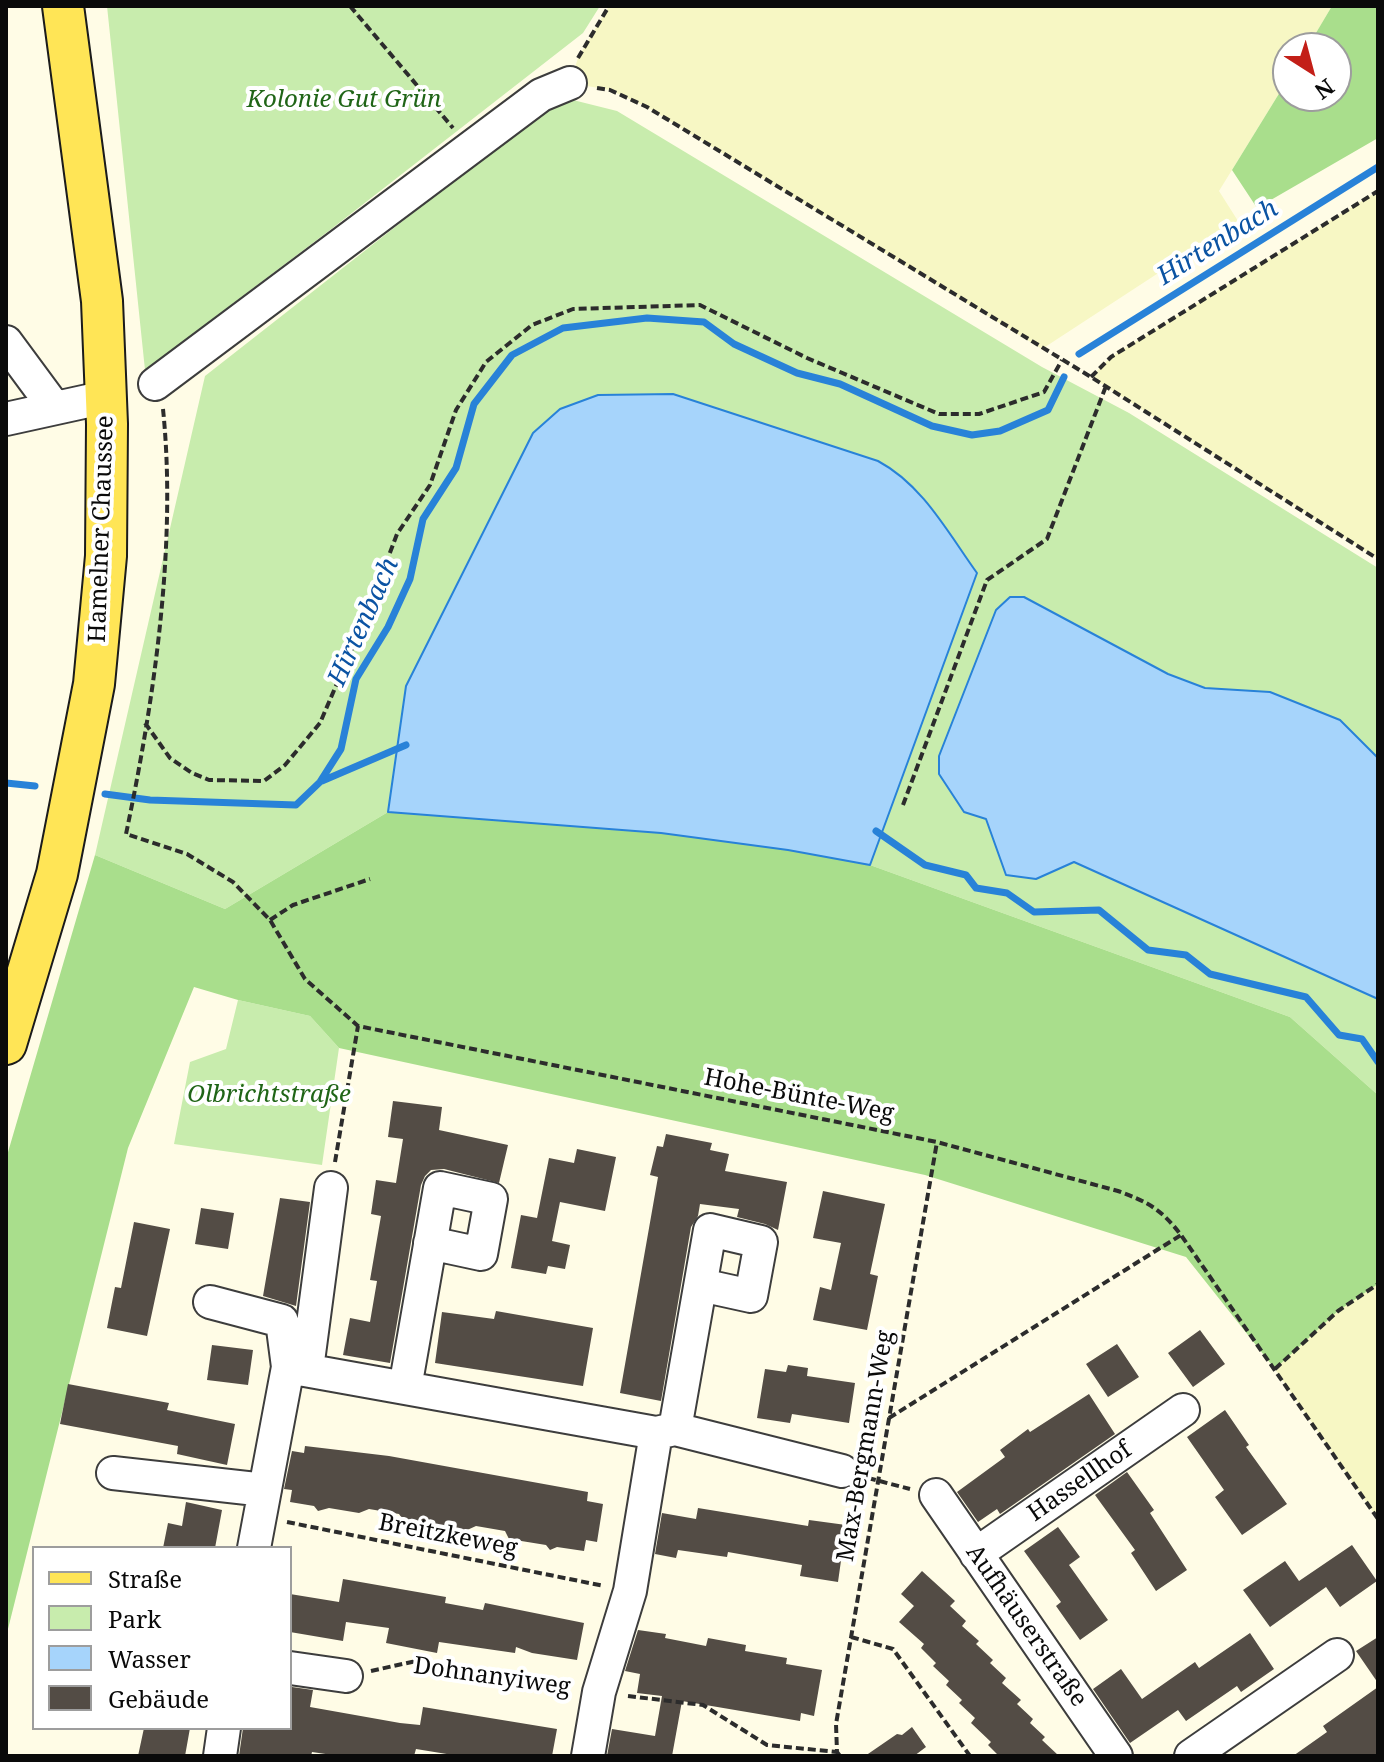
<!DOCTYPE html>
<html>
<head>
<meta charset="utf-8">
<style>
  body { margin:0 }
  #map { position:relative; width:1384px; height:1762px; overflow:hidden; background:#fffce6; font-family:"Noto Serif",serif }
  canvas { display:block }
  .frame { position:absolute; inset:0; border:8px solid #0a0a0a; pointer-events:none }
  .legend { position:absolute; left:32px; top:1546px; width:260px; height:184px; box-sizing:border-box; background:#fff; border:2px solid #9d9d9d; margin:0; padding:10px 14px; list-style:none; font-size:24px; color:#0a0a0a }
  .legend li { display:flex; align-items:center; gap:16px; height:40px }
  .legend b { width:40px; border:2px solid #9d9d9d }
  .north { position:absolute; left:1272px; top:32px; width:80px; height:80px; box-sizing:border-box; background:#fff; border:2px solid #9d9d9d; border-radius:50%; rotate:144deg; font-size:22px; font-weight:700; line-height:32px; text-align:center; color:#0a0a0a }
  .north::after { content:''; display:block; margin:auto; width:28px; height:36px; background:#c31f18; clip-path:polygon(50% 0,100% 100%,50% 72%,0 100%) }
</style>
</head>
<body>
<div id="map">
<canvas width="1384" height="1762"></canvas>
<div class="frame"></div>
<ul class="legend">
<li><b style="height:10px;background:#ffe556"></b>Straße</li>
<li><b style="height:22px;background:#c8ecad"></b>Park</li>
<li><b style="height:22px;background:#a6d4fb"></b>Wasser</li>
<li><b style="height:22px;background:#534c45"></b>Gebäude</li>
</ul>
<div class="north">N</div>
</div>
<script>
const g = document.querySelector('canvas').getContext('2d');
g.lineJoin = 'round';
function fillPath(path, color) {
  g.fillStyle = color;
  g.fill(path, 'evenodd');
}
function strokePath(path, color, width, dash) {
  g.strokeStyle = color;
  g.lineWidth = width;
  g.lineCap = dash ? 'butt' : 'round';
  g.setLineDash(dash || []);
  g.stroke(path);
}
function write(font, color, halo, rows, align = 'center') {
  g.font = font + ' "Noto Serif",serif';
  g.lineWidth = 8;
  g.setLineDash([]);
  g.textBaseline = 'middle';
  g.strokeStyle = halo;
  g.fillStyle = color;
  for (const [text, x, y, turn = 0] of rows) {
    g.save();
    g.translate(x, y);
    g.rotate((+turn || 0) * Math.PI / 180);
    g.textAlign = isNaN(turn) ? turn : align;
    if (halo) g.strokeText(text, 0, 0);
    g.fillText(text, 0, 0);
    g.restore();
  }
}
const farmland = new Path2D(`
  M609 6H1332L1307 48H1288V79L1219 191 1238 221 1042 349 647 107 610 90 570 83 578 58Z
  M1378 191V559L1091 377 1111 357Z
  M1378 1284V1519L1275 1369 1338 1311Z`);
const green = new Path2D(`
  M107 6H600L583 33 330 230 145 370Z
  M561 97 617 111 1042 367 1129 413 1378 568V758L1340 720 1270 692 1205 688 1168 674 1106 642 939 756V774L964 812 986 819 1036 879 1074 862 1378 999V1095L1290 1017 870 865 977 573C948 533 923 485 878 461L673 394 406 686 388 812 225 909 95 855 205 376Z
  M238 1000 310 1016 339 1048 322 1165 174 1144 190 1062 226 1049Z`);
const forest = new Path2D(`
  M1332 6H1378V138L1257 208 1232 170 1288 79V96H1336V48H1307Z
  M388 812 661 833 788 850 870 865 1290 1017 1378 1095V1284L1338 1311 1275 1369 1186 1257 925 1175 339 1048 310 1016 238 1000 194 987 128 1148 6 1637V1159L95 855 225 909Z`);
const water = new Path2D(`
  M673 394 878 461C923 485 948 533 977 573L870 865 788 850 661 833 388 812 406 686 533 433 560 409 598 395Z
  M1010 597H1024L1168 674 1205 688 1270 692 1340 720 1378 758V999L1074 862 1036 879 1006 875 986 819 964 812 939 774V756L996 610Z`);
const stream = new Path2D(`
  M1079 354 1378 167
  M322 781 406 745
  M6 783 35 786
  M105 794 150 800 296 805 320 782 341 749 356 679 388 627 410 579 423 519 456 468 474 404 512 355 563 328 647 318 704 322 734 344 797 373 840 384 932 426 972 435 1000 431 1048 410 1064 377
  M876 831 925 865 966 875 976 888 1007 893 1034 912 1099 910 1148 950 1186 955 1210 974 1306 997 1339 1035 1362 1039 1378 1062`);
const building = new Path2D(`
  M393 1101 442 1107 439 1130 508 1145 499 1183 444 1169 431 1170 425 1176 421 1185 390 1363 343 1355 350 1318 370 1322 377 1281 370 1280 381 1216 371 1214 376 1180 396 1183 403 1139 388 1137Z
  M666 1134 712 1143 710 1150 729 1154 725 1171 787 1182 778 1230 765 1224 737 1217 739 1209 700 1204 698 1216 691 1227 661 1401 620 1393 658 1177 650 1175 657 1146 663 1147Z
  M577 1149 616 1157 605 1211 560 1202 552 1241 570 1245 565 1269 548 1266 546 1274 511 1268 521 1215 537 1218 549 1158 574 1163Z
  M823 1191 885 1204 870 1274 878 1276 867 1330 813 1320 820 1287 831 1290 841 1243 813 1238Z
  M280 1198 310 1202 296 1306 263 1296Z
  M201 1208 234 1213 228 1249 195 1244Z
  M134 1222 170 1229 147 1336 107 1328 115 1287 121 1288Z
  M496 1311 593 1328 583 1386 435 1363 442 1312 494 1319Z
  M1200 1330 1225 1364 1193 1387 1168 1353Z
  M1117 1344 1139 1377 1108 1397 1086 1364Z
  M212 1345 253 1350 248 1385 207 1380Z
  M788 1365 808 1368 807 1376 855 1383 849 1423 792 1414 790 1423 757 1418 765 1369 786 1372Z
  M68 1384 169 1403 167 1410 235 1424 227 1465 177 1454 178 1446 60 1424Z
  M1089 1394 1115 1434 1000 1514 997 1509 978 1522 957 1492 1005 1457 1000 1450 1028 1429 1030 1432Z
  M1225 1410 1249 1445 1246 1447 1287 1504 1242 1535 1215 1497 1224 1490 1187 1437Z
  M305 1446 389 1456 588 1492 587 1501 603 1504 597 1542 586 1540 584 1551 557 1547 550 1550 546 1545 509 1539 505 1531 476 1526 465 1531 404 1521 399 1514 369 1509 359 1513 329 1508 318 1511 314 1506 290 1502 292 1490 284 1489 292 1451 304 1453Z
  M1127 1472 1154 1510 1150 1513 1187 1570 1156 1591 1131 1553 1135 1550 1095 1495Z
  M186 1502 222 1510 215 1548H163L168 1523 182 1526Z
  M698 1508 808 1526 809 1520 846 1525 838 1582 800 1576 802 1565 728 1552 727 1557 678 1550 676 1558 655 1554 662 1513 696 1519Z
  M1058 1527 1080 1557 1069 1565 1108 1620 1080 1640 1056 1606 1061 1602 1024 1551Z
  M1352 1545 1377 1581 1340 1607 1326 1587 1270 1627 1243 1590 1285 1561 1299 1581Z
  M922 1571 955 1601 950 1606 966 1621 962 1626 979 1641 976 1644 993 1660 990 1663 1006 1678 1002 1683 1021 1700 1017 1704 1033 1719 1030 1723 1045 1737 1042 1740 1059 1756H999L988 1745 991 1742 971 1723 975 1718 959 1703 962 1700 946 1685 949 1681 933 1666 936 1663 921 1648 924 1644 899 1622 914 1606 901 1594Z
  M343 1579 446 1597 445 1603 483 1610 485 1603 584 1623 577 1660 532 1653 516 1647 515 1653 439 1642 437 1653 386 1643 389 1628 346 1622 343 1641 290 1632V1594L339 1602Z
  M638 1630 666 1634 665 1638 706 1646 708 1638 746 1645 745 1651 787 1658 786 1664 822 1670 814 1716 801 1713 800 1721 682 1701 672 1756H607L612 1729 655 1736 662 1696 637 1693 640 1674 625 1671Z
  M1250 1633 1274 1669 1241 1692 1237 1686 1186 1721 1178 1710 1130 1743 1093 1689 1121 1669 1142 1699 1195 1662 1199 1668Z
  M1378 1637V1683L1356 1651Z
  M292 1687 313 1690 310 1707 400 1723 420 1725 423 1707 557 1729 552 1756H459L416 1749 414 1756H339L312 1752 311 1756H239L243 1728H290Z
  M1378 1687V1756H1293L1327 1732 1323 1726Z
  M912 1727 926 1747 914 1756H865L897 1734 902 1735Z
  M144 1728H190L185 1756H138Z`);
const path = new Path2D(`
  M350 6 453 128
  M578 58 609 6
  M597 88 610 90 647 107 1091 377 1378 559
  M1091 377 1111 357 1378 191
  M163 409C177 545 154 701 126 834L187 854 233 882 270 920 305 979 358 1026 937 1142 1118 1191C1148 1202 1161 1209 1181 1235L1378 1519
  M145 723 170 758 192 773 209 780 264 781 285 765 320 723 366 616 397 534 430 485 456 410 486 362 532 325 573 309 700 305 807 358 939 414H979L1044 392 1062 360
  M903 805 987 580 1047 539 1106 386
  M270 920 293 905 370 879
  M335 1162 358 1026
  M1275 1369 1338 1311 1378 1284
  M889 1418 1181 1235
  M868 1478 910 1489
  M287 1522 604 1586
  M851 1637 893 1649 970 1756
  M371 1671 416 1661 571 1687
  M628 1696 703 1705 767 1745 837 1752
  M840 1756 837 1752 836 1724 937 1142`);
const minor = new Path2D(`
  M6 342 54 407
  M155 384 541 95 570 83
  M6 419 106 397
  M210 1302 282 1321 288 1367
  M307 1369 331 1188
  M405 1388 440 1188 491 1199 481 1254 430 1243
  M675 1429 710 1230 761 1242 751 1296 701 1285
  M113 1473 265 1490
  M936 1495 1116 1756
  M254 1548 288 1367 656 1433 675 1429 842 1471
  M976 1554 1183 1410
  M290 1668 346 1676
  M220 1756 224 1728
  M588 1756 599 1692 630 1591 656 1433
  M1191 1756 1337 1655`);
const major = new Path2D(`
  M6 1044 57 874 94 684 106 556 107 424 102 301 63 6`);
const parkNames = [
  ["Kolonie Gut Grün",344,100],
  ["Olbrichtstraße",269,1095]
];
const streetNames = [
  ["Hamelner Chaussee",102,529,-88],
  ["Hohe-Bünte-Weg",799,1096,11],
  ["Max-Bergmann-Weg",866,1446,-80],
  ["Hassellhof",1080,1482,-35],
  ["Breitzkeweg",448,1536,11],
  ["Aufhäuserstraße",1026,1626,55],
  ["Dohnanyiweg",492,1677,8]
];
const waterNames = [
  ["Hirtenbach",1218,243,-32],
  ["Hirtenbach",364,622,-66]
];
fillPath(farmland, '#f7f7c4');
fillPath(green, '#c8ecad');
fillPath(forest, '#a9de8c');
fillPath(water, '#a6d4fb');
strokePath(water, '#2882d8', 2);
strokePath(stream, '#2882d8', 7);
fillPath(building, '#534c45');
strokePath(minor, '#3d3d3d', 36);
strokePath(major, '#1b1b1b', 44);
strokePath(path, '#2c2c2c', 4, [8, 4]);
strokePath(minor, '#fff', 32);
strokePath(major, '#ffe556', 40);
write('italic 24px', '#206517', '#fff', parkNames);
write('24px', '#0a0a0a', '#fff', streetNames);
write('italic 26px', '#0b53a3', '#fff', waterNames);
</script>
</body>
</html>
